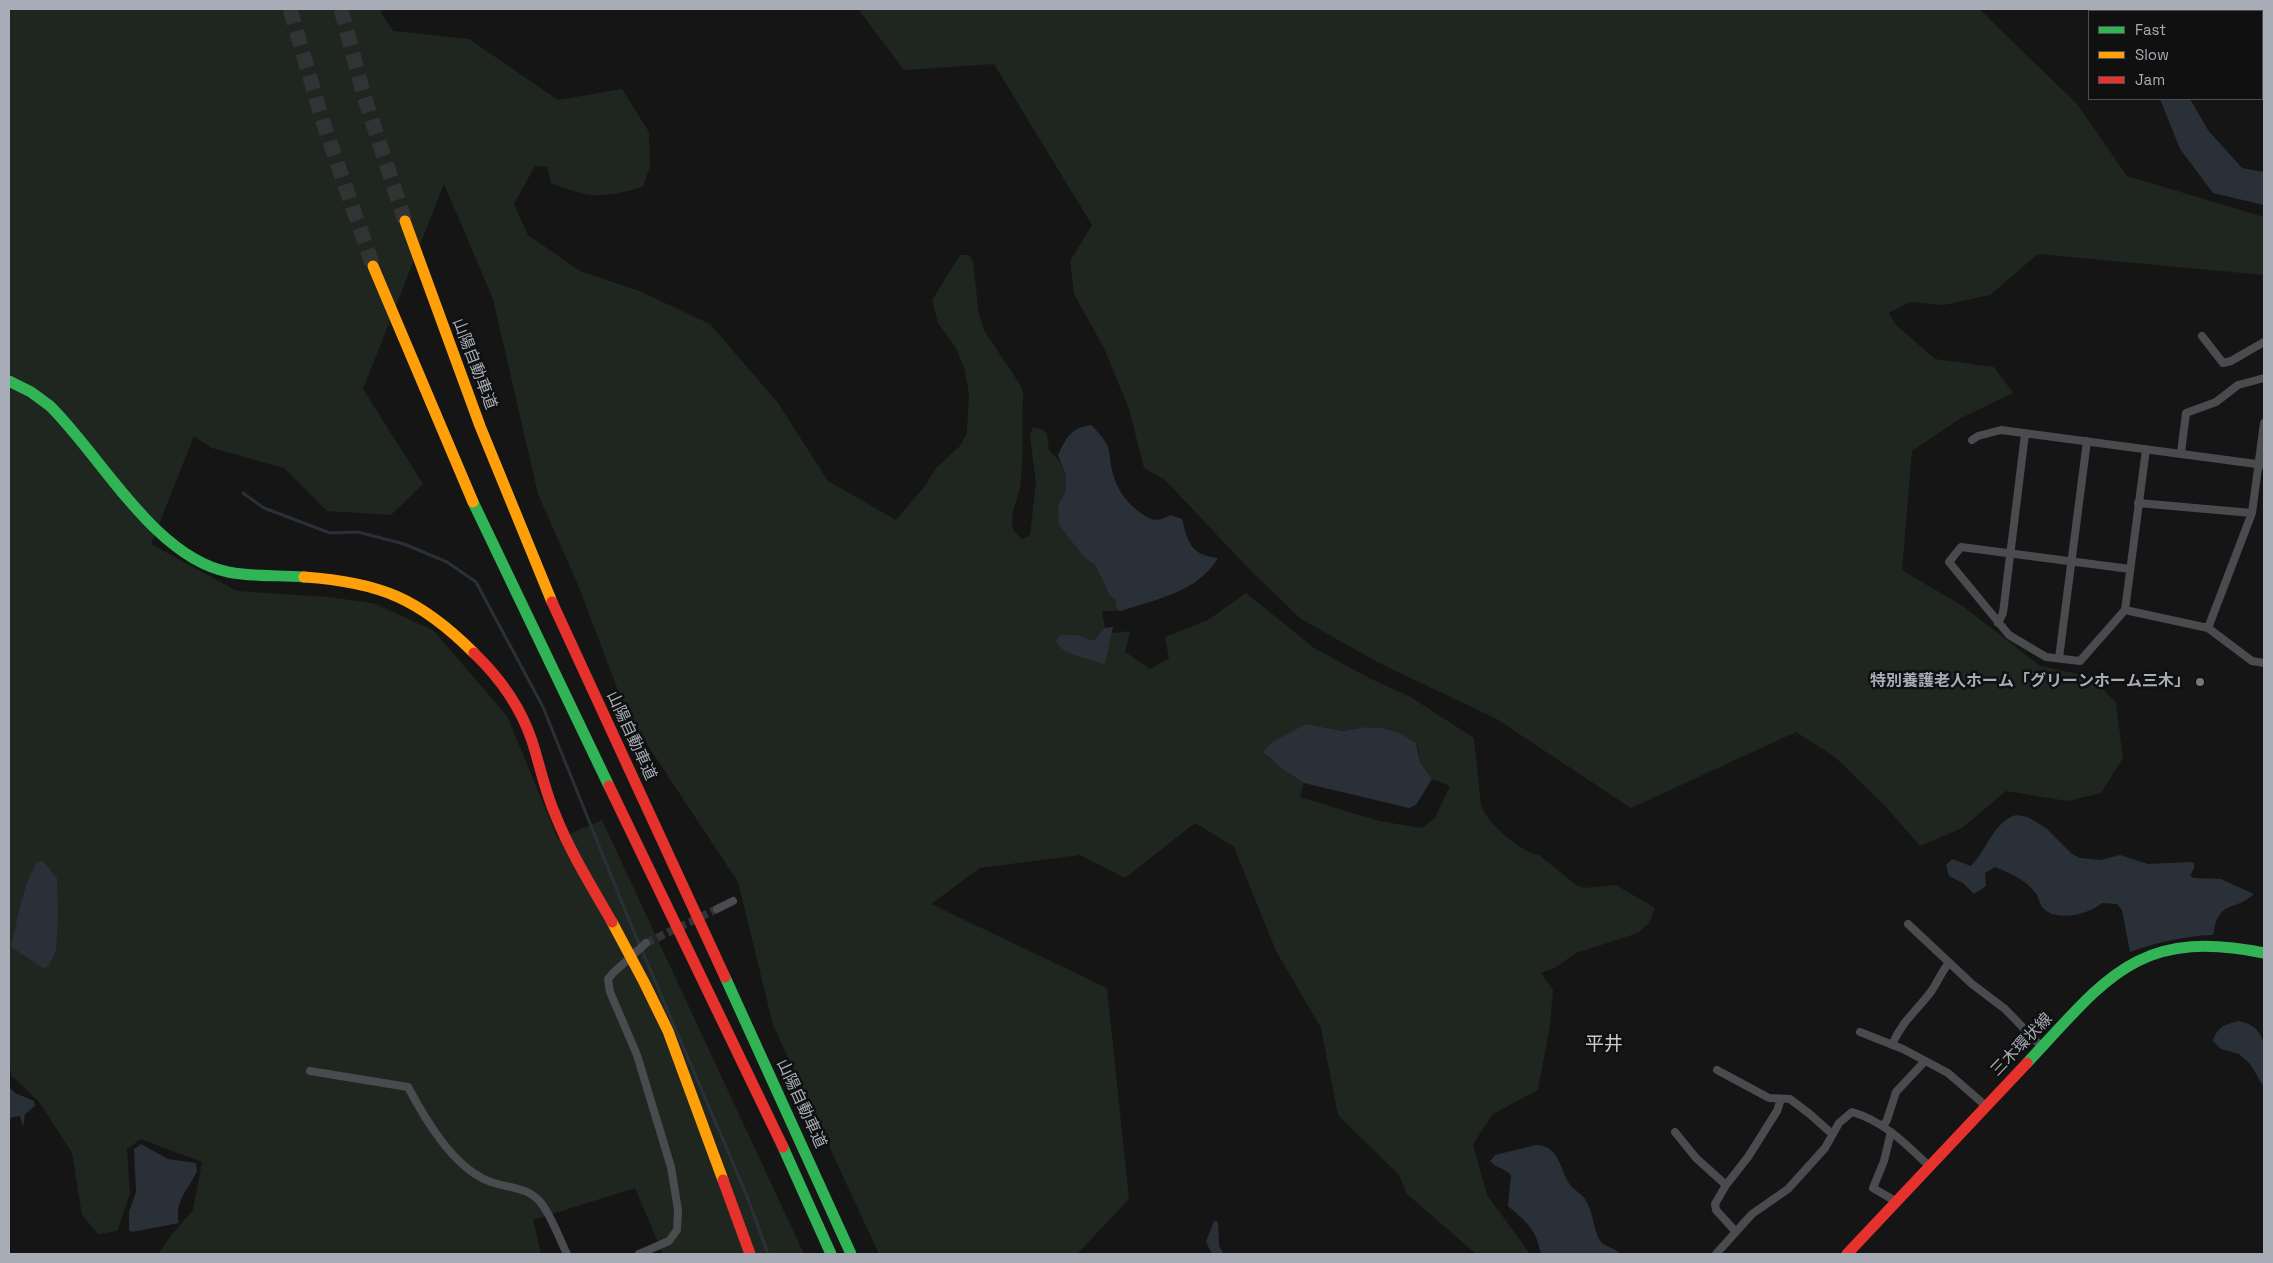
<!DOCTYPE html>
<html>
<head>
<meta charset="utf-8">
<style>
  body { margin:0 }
  #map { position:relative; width:2273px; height:1263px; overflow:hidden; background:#151515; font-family:"Space Grotesk",sans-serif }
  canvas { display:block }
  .frame { position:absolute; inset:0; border:10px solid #a7acb6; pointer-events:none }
  .legend { position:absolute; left:2088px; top:10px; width:175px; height:90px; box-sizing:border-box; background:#101011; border:1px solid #4c4e53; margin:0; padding:6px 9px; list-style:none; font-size:15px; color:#a7acb6 }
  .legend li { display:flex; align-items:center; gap:10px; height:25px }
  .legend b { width:25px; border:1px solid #4c4e53 }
</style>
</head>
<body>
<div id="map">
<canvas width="2273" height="1263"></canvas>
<div class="frame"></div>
<ul class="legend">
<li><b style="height:6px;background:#30b455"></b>Fast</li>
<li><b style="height:6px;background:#ff9f0a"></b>Slow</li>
<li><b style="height:6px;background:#e5322d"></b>Jam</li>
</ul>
</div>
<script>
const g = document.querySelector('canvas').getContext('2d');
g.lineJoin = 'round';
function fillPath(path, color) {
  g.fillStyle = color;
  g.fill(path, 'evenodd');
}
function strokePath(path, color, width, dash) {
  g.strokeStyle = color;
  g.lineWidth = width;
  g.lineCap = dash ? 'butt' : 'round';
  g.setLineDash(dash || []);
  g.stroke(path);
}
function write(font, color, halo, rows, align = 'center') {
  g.font = font + ' "Space Grotesk","Noto Sans JP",sans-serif';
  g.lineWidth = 5;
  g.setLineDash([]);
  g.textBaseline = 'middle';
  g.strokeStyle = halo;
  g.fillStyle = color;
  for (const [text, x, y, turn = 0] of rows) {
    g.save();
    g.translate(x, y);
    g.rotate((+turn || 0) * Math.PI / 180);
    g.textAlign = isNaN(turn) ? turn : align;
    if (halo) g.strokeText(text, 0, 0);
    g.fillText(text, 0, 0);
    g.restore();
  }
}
const green = new Path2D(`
  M9 9H382L381 12 393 31 469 39 558 100 622 89 649 132 650 166 643 187C603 198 590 199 551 183L547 167 535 166 514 204 528 235 580 271 639 291 710 324 778 403 828 481 896 520 924 487 937 467 960 446 967 433 969 395 965 370 956 348 938 323 932 300 960 255H969L973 262 979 315 985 332 1021 386 1023 394C1022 425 1024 456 1020 487 1018 498 1012 509 1012 520 1011 529 1016 535 1023 539L1030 535 1036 483 1030 435 1033 427 1041 429 1047 433 1049 450 1060 462 1066 476 1065 492 1058 505 1084 557 1095 565 1110 596 1116 600V607L1120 611H1102L1105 628 1094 640H1089L1077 635 1057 644C1070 657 1089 657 1105 665L1112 633 1130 631 1125 652 1150 669 1169 658 1165 637 1208 620 1246 593 1314 648 1371 679 1409 696 1474 738 1481 805C1487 823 1520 852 1539 855L1576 885 1584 888 1616 885 1655 908 1649 923 1638 933 1576 953 1556 967 1541 973 1553 990 1550 1025 1538 1090 1493 1114 1473 1144 1487 1195 1530 1254H1476L1407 1194 1399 1175 1338 1115 1321 1028 1276 951 1234 847 1195 823 1125 878 1080 855 980 868 931 904 1107 988 1129 1199 1077 1254H879L773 1025 738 882 627 714 578 585 538 494 493 299 444 184 363 389 423 484 391 515 327 511 284 468 212 448 194 436 151 544 237 591 328 597 373 603 433 630 507 716 558 839 602 820 804 1254H663L635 1188 533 1220 541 1254H158L173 1233 193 1210 202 1162 141 1139 127 1149 130 1194 117 1231 98 1234 82 1215 72 1153 40 1103 11 1075 9 1060ZM1306 724 1343 731 1365 727 1382 728 1397 732 1418 746 1420 762 1432 779 1450 786 1435 818 1422 828 1379 821 1300 797 1304 783 1268 758Z
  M858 9H1979L2077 104 2127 176 2264 217V275L2038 254 1990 295 1944 305 1910 302 1889 313 1896 325 1935 359 1994 367 2013 393 1961 418 1912 451 1902 570 1964 607 2040 666 2092 677 2116 703 2123 758 2101 793 2067 801 2006 791 1962 828 1920 846 1886 807 1835 757 1796 732 1631 808 1495 718 1379 663 1301 619 1251 571 1165 480 1144 468 1129 409 1104 348 1074 294 1070 261 1092 225 994 64 904 70Z`);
const water = new Path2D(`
  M2160 99H2190L2208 130 2242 168 2264 172V205L2213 193 2180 149Z
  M1091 425C1098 432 1104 438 1108 447 1110 453 1110 460 1111 466 1115 487 1125 502 1142 514 1153 521 1158 522 1170 515L1182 519C1188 543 1191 555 1218 558 1198 592 1155 600 1120 611L1116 607V600L1110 596 1095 565 1084 557 1059 525 1058 505 1065 492 1066 476 1058 455C1067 437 1070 428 1091 425Z
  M1113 627 1105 665C1091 658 1061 656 1056 641L1060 635H1078L1089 640H1094L1105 628Z
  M1306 724 1343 731 1365 727 1382 728 1397 732 1416 743 1420 762 1432 779 1416 805 1409 808 1304 783 1281 768 1263 752 1271 743Z
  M2016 815 2028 817 2046 828 2072 854 2080 858 2101 860 2120 855 2148 864 2190 862 2194 863V868L2190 876 2194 878 2221 879 2254 894C2233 913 2219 898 2213 935 2184 936 2158 942 2130 952L2122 910 2117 904 2102 903C2090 914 2057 922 2044 909 2040 906 2039 899 2037 895 2028 881 2010 873 1995 867L1985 873 1986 886 1974 894 1963 883 1949 876 1946 865 1952 859 1971 866C1987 850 1993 822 2016 815Z
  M43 861 57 878 58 915 56 951 48 967 43 968 11 947C18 918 22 887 37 862Z
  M2239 1021C2273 1028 2264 1060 2264 1087L2250 1064 2239 1054 2221 1049 2213 1041C2217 1027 2225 1024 2239 1021Z
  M9 1087 15 1093 34 1101 35 1106 25 1114 23 1127 20 1116 9 1118Z
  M141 1144 168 1159 196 1163 197 1171C189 1189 174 1201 179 1223L132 1232 129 1230V1212L136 1192 134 1149Z
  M1536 1145C1561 1146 1559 1170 1571 1186 1575 1191 1581 1193 1585 1199 1593 1211 1593 1227 1599 1239 1604 1248 1615 1247 1621 1254H1541C1536 1229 1527 1222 1508 1206L1511 1175C1504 1168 1496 1168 1490 1161L1495 1155Z
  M1214 1221 1218 1222 1219 1246 1224 1254H1212L1206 1242Z`);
const stream = new Path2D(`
  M243 493 264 508 330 533 358 532 404 544 447 562 476 582 543 707 629 920 747 1196 768 1254`);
const streetTunnel = new Path2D(`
  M646 943 717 909`);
const highwayTunnel = new Path2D(`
  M290 9 323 122 373 266
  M341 9 364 96 405 221`);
const street = new Path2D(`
  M2202 336 2223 363 2231 361 2264 342
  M1972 440 1978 436 2001 430 2264 465
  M2181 453 2186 413 2216 402 2238 385 2264 378
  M2138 503 2252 513
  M2130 569 1961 547 1949 562 2009 635 2046 657 2080 661 2125 610 2208 628 2252 661 2264 663
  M2125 610 2146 449
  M1998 623 2003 613 2025 434
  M2208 628 2252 513 2264 423
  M2059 658 2087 441
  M717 909 733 901
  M1908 924 1972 984 2005 1009 2042 1047
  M1860 1032 1903 1049 1948 1073 1986 1106
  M1892 1045C1900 1024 1916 1011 1930 993 1937 984 1941 972 1949 963
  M1717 1070 1769 1098 1790 1099 1811 1115 1832 1134
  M310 1071 408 1087C425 1119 452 1165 486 1180 505 1189 527 1185 541 1203 552 1217 559 1238 567 1254
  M1883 1126 1887 1120 1896 1092 1925 1061
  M1675 1132 1696 1158 1726 1185
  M1891 1132 1884 1161 1873 1188 1897 1202
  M1736 1232 1716 1210 1715 1204 1726 1185 1748 1157 1777 1111 1781 1099
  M639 1254 669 1241 677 1230 678 1210 671 1167 637 1055 610 992 608 979 613 973 646 943
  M1716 1254 1752 1214 1788 1189 1825 1148 1839 1123 1852 1112C1884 1121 1907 1145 1930 1167`);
const fast = new Path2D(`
  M9 381 31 392 50 406C101 456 154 557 228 572 253 577 279 575 304 577
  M473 502 609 786
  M725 977 851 1254
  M2027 1063C2106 979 2137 927 2264 953
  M783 1147 831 1254`);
const slow = new Path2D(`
  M405 221 480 426 552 602
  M373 266 473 502
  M304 577C380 582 420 599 474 653
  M612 922 644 982 668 1031 723 1180`);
const jam = new Path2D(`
  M552 602 725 977
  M474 653C499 677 521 708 532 741 540 766 545 791 555 814 570 852 592 887 612 922
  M609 786 783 1147
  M723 1180 750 1254
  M1847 1254 2027 1063`);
const markers = [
  [2200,682,5,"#74777e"]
];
const streetNames = [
  ["山陽自動車道",474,364,69],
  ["山陽自動車道",631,736,65],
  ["三木環状線",2022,1045,-46],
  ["山陽自動車道",801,1104,65]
];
const poiNames = [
  ["特別養護老人ホーム「グリーンホーム三木」",2190,682]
];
const quarterNames = [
  ["平井",1604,1045]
];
fillPath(green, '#1f2620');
fillPath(water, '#293037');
strokePath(stream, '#293037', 3);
strokePath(streetTunnel, '#323335', 8, [8, 4]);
strokePath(highwayTunnel, '#323335', 15, [15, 8]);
strokePath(street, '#4a4b4e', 8);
strokePath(fast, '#30b455', 11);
strokePath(slow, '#ff9f0a', 11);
strokePath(jam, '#e5322d', 11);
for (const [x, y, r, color] of markers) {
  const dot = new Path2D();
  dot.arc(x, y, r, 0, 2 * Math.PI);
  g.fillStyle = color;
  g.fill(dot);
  strokePath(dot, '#101011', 2);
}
write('16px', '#a7acb6', '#101011', streetNames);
write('bold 16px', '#a7acb6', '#101011', poiNames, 'right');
write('19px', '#c8cbd2', '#101011', quarterNames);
</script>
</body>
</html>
